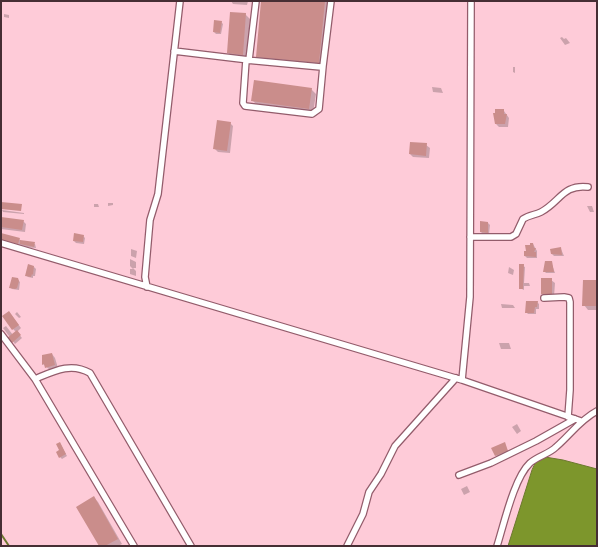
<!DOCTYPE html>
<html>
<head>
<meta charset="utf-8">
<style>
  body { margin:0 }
  #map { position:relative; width:598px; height:547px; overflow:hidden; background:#fecbd8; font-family:Arial,sans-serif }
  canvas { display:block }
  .frame { position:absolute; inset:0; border:2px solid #462e34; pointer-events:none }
</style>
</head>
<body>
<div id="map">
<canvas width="598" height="547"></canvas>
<div class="frame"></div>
</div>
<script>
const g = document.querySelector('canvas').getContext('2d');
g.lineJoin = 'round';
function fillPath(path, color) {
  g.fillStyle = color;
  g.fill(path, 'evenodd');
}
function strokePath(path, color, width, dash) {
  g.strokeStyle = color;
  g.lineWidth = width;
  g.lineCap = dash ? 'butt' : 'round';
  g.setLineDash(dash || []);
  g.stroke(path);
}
const water = new Path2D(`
  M539 456 563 460 597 469V546H508L532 470Z`);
const shadow = new Path2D(`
  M231 1H248L247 5 233 4Z
  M263 1H330L323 67 262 61 257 57Z
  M4 14 9 15V18L4 17Z
  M245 14 250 19 247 58 233 57 228 53Z
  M221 22 223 24 221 34H216L214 32Z
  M562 37 564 39 566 38 570 43 565 45 560 38Z
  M513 67H515V73L513 72Z
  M432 87 441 88 443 93 433 92Z
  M311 89 316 94 313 113 257 105 253 101Z
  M504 111 509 118 508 127H499L496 124Z
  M230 123 233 126 230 153 218 152 215 149Z
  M426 145 430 148 429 158 413 157 410 154Z
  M108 203H113V205L108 206Z
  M94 204H98L99 207H94Z
  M587 206H592L594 212H590Z
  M2 210 24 213V214L3 212Z
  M1 218 23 221 26 224 25 232 1 229Z
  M488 223 490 225 489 234H483L481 232Z
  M1 234 19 239 22 242 35 244 36 248 22 247 1 242Z
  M83 236 85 238 84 244 76 243 74 241Z
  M533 244 537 251V258H527L525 256 528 252 526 246Z
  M131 249 137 251 136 258 131 256Z
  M561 249 564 256H554L552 254Z
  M130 259 136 262V268H133L136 271V276L130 274V269H133L130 266Z
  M551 262 555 273H546L544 271Z
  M523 266 525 267 524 283H529L530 286H524V290L520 288Z
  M34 267 36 269 35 276H33V278L28 277 26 275Z
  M509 267 514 270 513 275 508 273Z
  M18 280 20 282 19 290 12 289 10 287Z
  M551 280 555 283 554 297 546 296 542 293Z
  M597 281V310H588L584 305Z
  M537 302 539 304V309H536V314H528L526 312Z
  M501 304 513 305 515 308H502Z
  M17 312 21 317 19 318 15 314Z
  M12 316 21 328 17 332 22 338 15 344 3 328 6 326 13 335 16 332 13 329Z
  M499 343H509L511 349H501Z
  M52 354 55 358 58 368 50 370 43 364Z
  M517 424 521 431 517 434 512 427Z
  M504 444 509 453 498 458 496 456Z
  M61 445 67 456 62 459 60 457Z
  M467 486 470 492 464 495 461 489Z
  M94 498 98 502 122 544 118 546H101Z`);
const stream = new Path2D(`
  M1 534 9 546`);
const building = new Path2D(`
  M261 1H325L319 63 256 57Z
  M230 12 246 13 243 55 227 53Z
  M214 20 222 21 220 33 213 32Z
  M254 80 312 88 309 109 251 101Z
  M495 109H504V114H507L505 124H495L493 113H495Z
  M217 120 231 122 227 151 213 149Z
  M410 142 427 143 426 156 409 154Z
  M1 202 22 204 21 211 1 209Z
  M1 217 24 220 22 230 1 227Z
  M480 221 488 222V233L480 232Z
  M1 233 20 238 18 244 1 240Z
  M74 233 84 235 83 242 73 241Z
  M20 240 35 242 34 247 20 244Z
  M530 243H533L534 248H536L534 252H536V257L524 256V251H526L525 245H530Z
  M561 247 562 255 551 254 550 249Z
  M545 261H552L554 272H543Z
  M28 264 34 266 33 275 32 274 31 277 25 276Z
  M519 264H524L523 289H519Z
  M12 277 18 278 19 281 17 288 15 289 9 288Z
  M541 278H552V294H541Z
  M583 280H597V306H582Z
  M526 301H538L537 307H535L534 313H525Z
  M9 311 19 325 12 330 2 316Z
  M17 330 21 335 12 343 7 338Z
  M52 353 55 365 45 368 44 364 42 365V355Z
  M60 442 66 454 59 458 56 452 59 450 56 444Z
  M505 442 508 451 495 456 491 448Z
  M94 496 118 539 105 546H99L76 507Z`);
const minor = new Path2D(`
  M174 51 249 60 256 1
  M323 66 319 109 312 114 245 106 243 103 246 60 321 67 323 66 331 1
  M470 237H511L516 234 523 219C529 215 535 215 541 212 560 202 563 184 588 187
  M1 243 462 380 581 421
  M147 287 145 277 150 220 158 194 180 1
  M544 298 564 297 569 298 570 302V390L568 417
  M1 334 35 379 134 546
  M35 379C54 371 71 362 90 373L191 546
  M462 380 470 297 471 1
  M459 475 491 463 536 441 575 419
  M347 546 363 514 369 492 381 474 395 446 456 378
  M497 546C504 524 514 478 530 463 538 456 549 454 556 447 571 434 580 420 597 411`);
fillPath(water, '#7d962c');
strokePath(water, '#6c772e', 1);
fillPath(shadow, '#0003');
strokePath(stream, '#6c772e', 2);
fillPath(building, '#ca8d8b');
strokePath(minor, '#935c6b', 8);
strokePath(minor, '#fff', 5.5);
</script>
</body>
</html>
